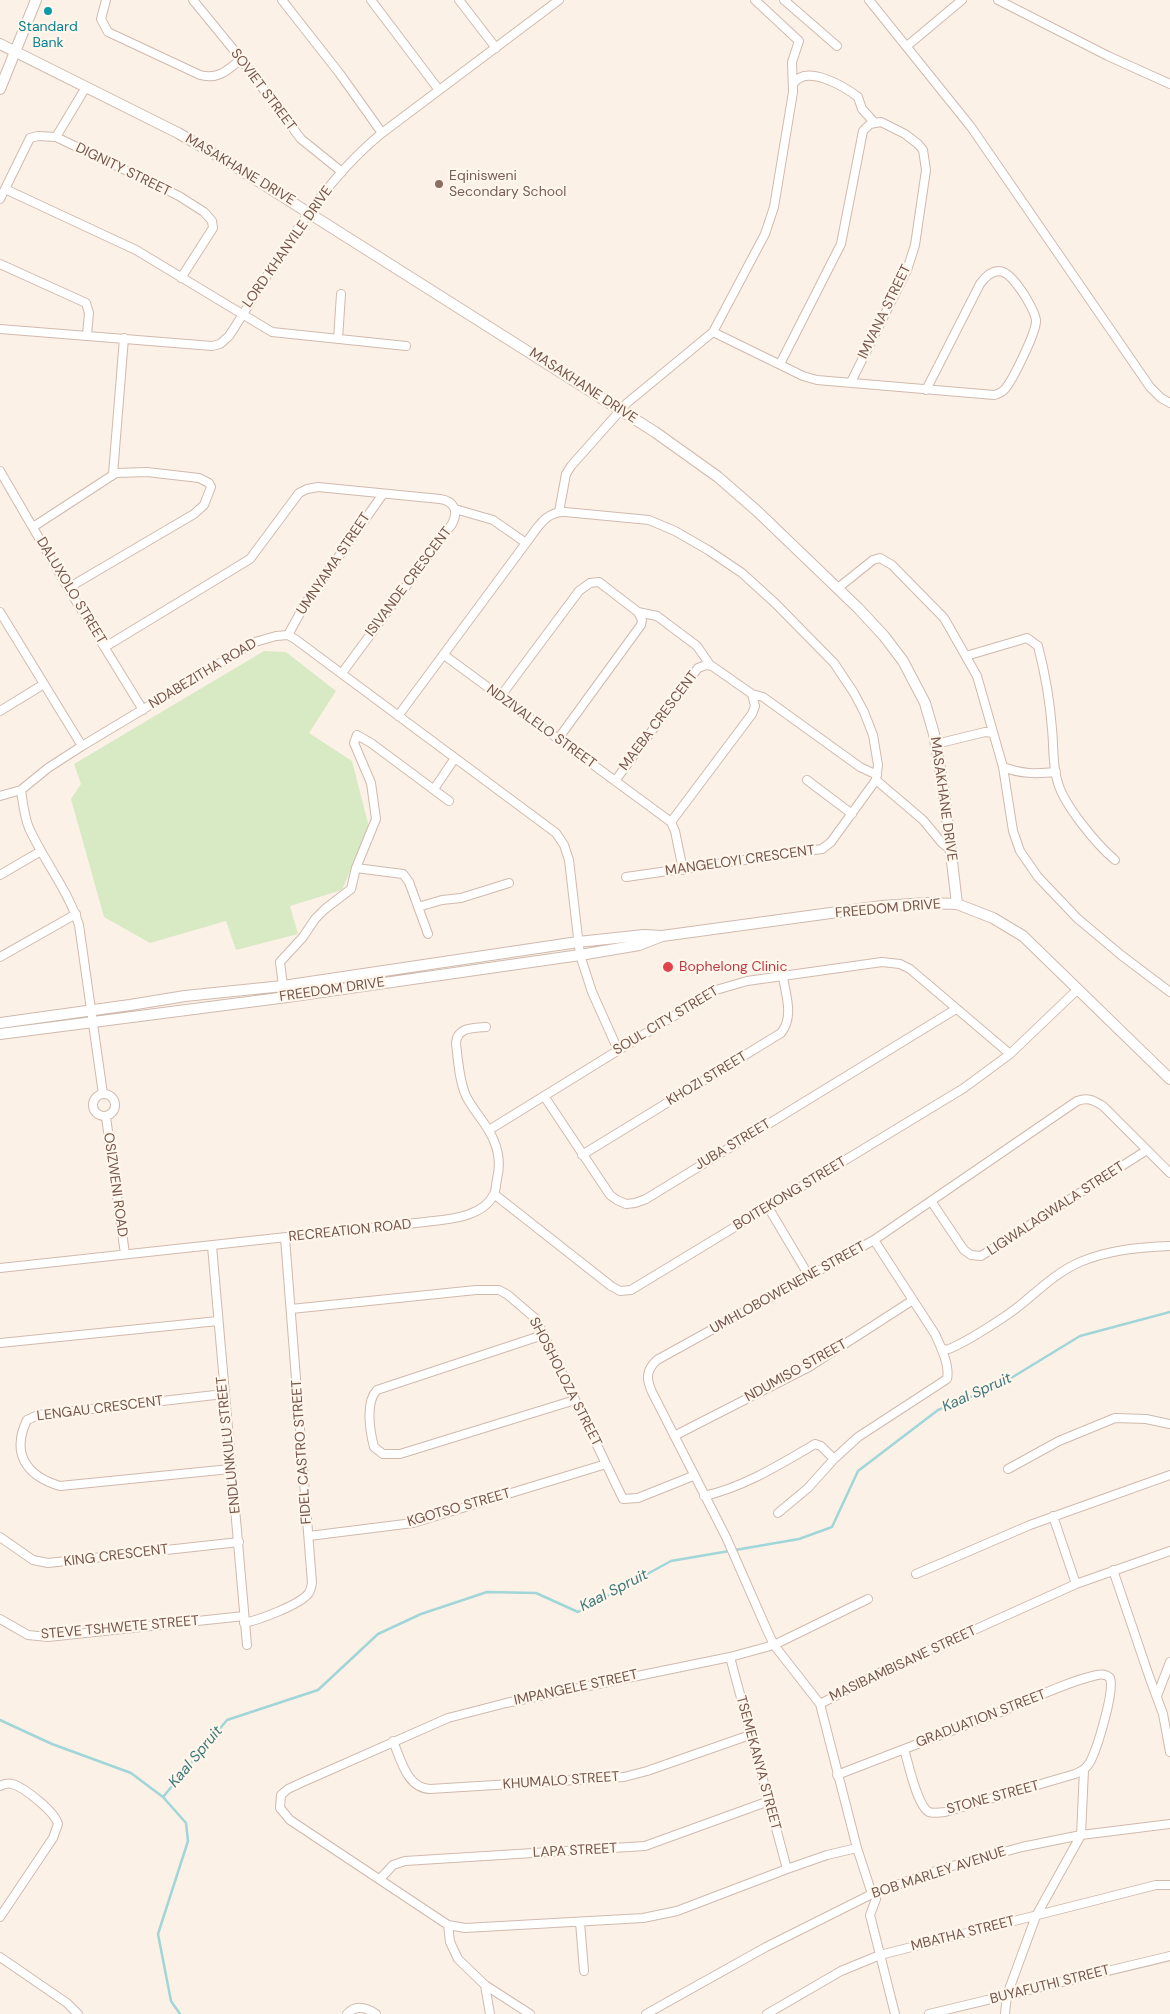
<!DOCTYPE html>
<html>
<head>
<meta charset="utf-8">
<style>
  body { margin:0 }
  canvas { display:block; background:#fcf1e6 }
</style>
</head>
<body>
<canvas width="1170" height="2014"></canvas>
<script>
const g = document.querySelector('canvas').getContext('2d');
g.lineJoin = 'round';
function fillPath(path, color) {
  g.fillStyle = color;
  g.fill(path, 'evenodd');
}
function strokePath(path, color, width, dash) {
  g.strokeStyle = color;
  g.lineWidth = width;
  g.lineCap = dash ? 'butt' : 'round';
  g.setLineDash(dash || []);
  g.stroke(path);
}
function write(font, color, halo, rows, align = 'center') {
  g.font = font + ' "DM Sans",sans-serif';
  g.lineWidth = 4.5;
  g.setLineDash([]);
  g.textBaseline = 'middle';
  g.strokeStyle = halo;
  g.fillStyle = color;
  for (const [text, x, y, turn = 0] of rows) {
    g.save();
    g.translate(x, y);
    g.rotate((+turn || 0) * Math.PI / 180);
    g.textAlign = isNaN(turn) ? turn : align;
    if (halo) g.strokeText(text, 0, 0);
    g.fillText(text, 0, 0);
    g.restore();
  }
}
const green = new Path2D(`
  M264 651 286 652 336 691 309 733 352 761 369 827 342 890 290 906 298 934 236 950 226 921 150 943 104 917 71 799 81 784 74 764Z`);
const stream = new Path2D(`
  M0 1720 52 1744 131 1773 163 1797
  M180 2014 171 2001 158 1934 188 1841 186 1823 163 1797 227 1720 318 1690 378 1634 421 1614 487 1592 536 1593 578 1612 671 1561 799 1539 832 1527 858 1471 938 1410 998 1386 1080 1336 1170 1312`);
const minor = new Path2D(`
  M106 0 101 19 108 32 200 75C218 80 228 70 241 59
  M193 0 233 49 301 139 342 172
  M282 0 340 74 382 133
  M371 0 439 90
  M459 0 496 48
  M784 0 837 46
  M869 0 971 127 1150 387 1161 398 1170 403
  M998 0 1108 56 1170 84
  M907 46 962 0
  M794 83C807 64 845 87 858 97L862 109 874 122
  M56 137 86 87
  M5 189 136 250 272 332 406 346
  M0 199 30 138 38 136 56 137 179 196 204 212 212 221 213 228 181 278
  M0 264 86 303 89 313 87 335
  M0 329 212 346 220 344 229 336C275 265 316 187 382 133L559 0
  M713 332 803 376 817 380 994 395C998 394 1001 393 1004 390 1012 382 1037 331 1036 320 1035 312 1029 303 1025 296 1012 276 999 258 980 284L926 390
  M338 339 341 294
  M780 364 841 244 863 131 870 124 881 122 905 134 918 144 923 150 926 170 915 245 907 270 851 382
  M0 471 68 588 143 710
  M113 474 124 338
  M455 509 493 520 526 543
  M559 512 566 474 571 466 627 403 713 332 765 234 774 207 793 92 792 62 799 41 755 0
  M33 527 116 473 147 472 199 478 209 483 211 487 204 505 194 514 68 588
  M838 588 873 560 880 558 892 565 944 618 977 676 1003 767 1013 831 1020 851 1038 877 1077 918 1121 955 1170 992
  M0 612 82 746
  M638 612 657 616 697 646 710 665
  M288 635 305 604 383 494
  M105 647 250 559 299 493 307 489 318 487 440 499C454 501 459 511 452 524L342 673
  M444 655 671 822 675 831 683 870
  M966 656 1027 638 1038 646C1045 673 1050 701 1052 729 1054 747 1052 766 1058 783 1064 805 1097 845 1115 860
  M752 694 763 697 860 767 877 775
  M500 697 579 591 590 583 599 582 638 612 642 620 641 625 558 739
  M0 711 44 684
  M398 716 526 543C537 529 545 511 565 512L649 520 675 531 708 550 742 573 776 604 834 663 854 693 864 712 873 735 878 765 876 780 831 842 822 849 626 877
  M936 744 985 732 993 733
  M1003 767C1021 774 1036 774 1056 772
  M807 780 852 814
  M876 780 923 820 942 843 951 850
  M615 781 698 668 706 665 712 666 752 694 755 706 752 714 671 822
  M434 789 455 758
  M21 790C23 803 24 816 29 828 44 861 68 890 79 925L103 1094
  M0 796 21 790 48 768 82 746 255 642 276 636 288 635 295 639 556 833 564 845 569 860 580 955 592 992 618 1050
  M356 868 403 874 409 882 428 934
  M0 875 41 851
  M418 907 442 900 461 898 509 883
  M0 957 76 914
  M283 986 280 962 303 937 315 919 325 909 351 889 356 868 376 819 371 783 354 743 357 735 371 743 449 801
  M93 1105a11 11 0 1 1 22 0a11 11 0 1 1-22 0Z
  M544 1096 610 1195 617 1200 626 1204 635 1203 646 1199 956 1009
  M106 1117 125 1254
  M489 1130 716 990 747 981 882 962 900 964 910 969 1010 1054
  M582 1155 781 1033C794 1017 786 996 783 977
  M494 1194 611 1286 620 1291 631 1290 964 1088 1010 1054 1078 989
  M931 1201 964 1250 971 1255 981 1256 1147 1150
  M768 1207 809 1276
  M212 1246 247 1645
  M0 1268 425 1222C447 1219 483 1218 494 1194 496 1190 496 1184 497 1179 500 1167 499 1153 494 1141 488 1125 474 1112 466 1096 459 1080 458 1060 456 1043 457 1027 473 1028 486 1027
  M291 1309 476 1290H499L508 1295 536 1319 623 1499 638 1498 693 1476
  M543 1335 377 1390C365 1402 370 1432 374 1447L383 1454H400L575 1400
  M0 1343 218 1321
  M942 1348 946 1350C964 1344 1009 1315 1024 1302 1041 1288 1059 1271 1080 1262 1108 1250 1139 1247 1170 1246
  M224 1394 38 1415 27 1420C11 1453 26 1476 60 1486L230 1469
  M674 1436 809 1367 913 1300
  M1008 1469 1059 1441 1115 1418 1146 1419 1170 1424
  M704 1496C744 1487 779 1465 815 1444L821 1446 834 1459
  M778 1513 808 1488 834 1459 858 1437 947 1379C950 1366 941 1347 935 1334L874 1240
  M1053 1516 1076 1584
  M309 1536 413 1523 606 1464
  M0 1537 33 1560 48 1563 239 1542
  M1113 1570 1149 1676 1163 1714 1170 1752
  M916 1574 1030 1525 1170 1475
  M0 1619 28 1635 48 1637 244 1616
  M244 1623C259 1620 299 1605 308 1594 311 1591 311 1587 312 1583L285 1238
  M730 1657 787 1869
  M1157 1696 1170 1662
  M820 1704 883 1671 1076 1584 1170 1551
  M393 1741C401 1760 407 1788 430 1789L624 1777 647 1771 750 1735
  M837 1775C894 1753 951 1731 1008 1709 1034 1698 1069 1681 1097 1675 1102 1674 1107 1675 1110 1678 1115 1691 1097 1749 1090 1762 1086 1769 1082 1771 1075 1774L945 1812C940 1812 934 1814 929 1812 917 1806 908 1762 904 1749
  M0 1786C4 1784 8 1783 12 1784 24 1787 55 1812 58 1824L53 1838 0 1917
  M380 1879 393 1865 405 1861 645 1846 769 1801
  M875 1893 876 1899 870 1915 895 2014
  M872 1894 857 1848 820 1704 774 1645 767 1630 726 1537 652 1392C646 1379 646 1370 657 1360L874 1240 1077 1101C1088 1097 1093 1100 1103 1106L1170 1173
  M580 1922 584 1971
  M448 1925 465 1928 643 1918 677 1911 787 1869 827 1855 857 1848
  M0 1957 67 2003 78 2014
  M485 1985 530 2014
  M347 2014C356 2004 367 2008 376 2014
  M490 2014 485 1985 458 1959 450 1942 448 1925 290 1820 280 1808 281 1795 288 1789 303 1782 448 1718 506 1703 730 1657 774 1645 868 1599
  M646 2014 766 1947 872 1894 941 1869 1022 1847 1081 1835 1170 1824
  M767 2014 841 1971 880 1955 1156 1885H1170
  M929 2014 1170 1956
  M1005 2014 1007 1995 1036 1916 1081 1835 1084 1770`);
const tertiary = new Path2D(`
  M0 44 178 133 225 160 655 432 718 477 757 511 859 609 884 636 903 661 925 703 934 734 943 785 957 904
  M0 89 36 0
  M0 1023 130 1005 185 996 283 986 578 942 644 935 662 936 882 906 927 903 957 904 993 918 1023 936 1170 1079
  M0 1034 287 997 580 955 639 945 662 936`);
const markers = [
  [48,11,5,"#0f9aa8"],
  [439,184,5,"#8d6e63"],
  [668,967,6,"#e0444e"]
];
const cultureNames = [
  ["Standard",48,27],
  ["Bank",48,43]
];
const streetNames = [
  ["SOVIET STREET",263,90,53],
  ["DIGNITY STREET",123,170,26],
  ["MASAKHANE DRIVE",240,170,31],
  ["LORD KHANYILE DRIVE",288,247,-55],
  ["IMVANA STREET",885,312,-64],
  ["MASAKHANE DRIVE",583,386,33],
  ["UMNYAMA STREET",334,564,-56],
  ["ISIVANDE CRESCENT",409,582,-53],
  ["DALUXOLO STREET",71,591,59],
  ["NDABEZITHA ROAD",203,674,-31],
  ["MAEBA CRESCENT",659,721,-53],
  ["NDZIVALELO STREET",541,727,36],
  ["MASAKHANE DRIVE",943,799,82],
  ["MANGELOYI CRESCENT",740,861,-8],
  ["FREEDOM DRIVE",888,909,-5],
  ["FREEDOM DRIVE",332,990,-8],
  ["SOUL CITY STREET",666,1021,-31],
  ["KHOZI STREET",707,1079,-31],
  ["JUBA STREET",733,1145,-31],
  ["OSIZWENI ROAD",115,1185,82],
  ["BOITEKONG STREET",790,1194,-31],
  ["LIGWALAGWALA STREET",1056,1209,-33],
  ["RECREATION ROAD",350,1231,-6],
  ["UMHLOBOWENENE STREET",788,1288,-29],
  ["NDUMISO STREET",796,1371,-29],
  ["SHOSHOLOZA STREET",565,1382,63],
  ["LENGAU CRESCENT",100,1409,-7],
  ["ENDLUNKULU STREET",229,1445,-96],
  ["FIDEL CASTRO STREET",302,1452,-94],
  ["KGOTSO STREET",459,1508,-16],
  ["KING CRESCENT",116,1556,-7],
  ["STEVE TSHWETE STREET",120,1628,-5],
  ["MASIBAMBISANE STREET",903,1664,-25],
  ["IMPANGELE STREET",576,1688,-12],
  ["GRADUATION STREET",981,1719,-21],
  ["TSEMEKANYA STREET",758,1763,75],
  ["KHUMALO STREET",561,1781,-4],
  ["STONE STREET",993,1798,-15],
  ["LAPA STREET",575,1851,-3],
  ["BOB MARLEY AVENUE",939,1873,-18],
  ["MBATHA STREET",963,1934,-14],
  ["BUYAFUTHI STREET",1050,1985,-14]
];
const educationNames = [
  ["Eqinisweni",449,176],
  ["Secondary School",449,192]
];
const healthNames = [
  ["Bophelong Clinic",679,967]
];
const waterNames = [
  ["Kaal Spruit",977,1393,-24],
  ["Kaal Spruit",614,1591,-27],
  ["Kaal Spruit",196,1757,-50]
];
fillPath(green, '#d8eac4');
strokePath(stream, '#a0d6d8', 2.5);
strokePath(minor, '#d0baae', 10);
strokePath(tertiary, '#d0baae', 12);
strokePath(minor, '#fff', 8);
strokePath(tertiary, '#fff', 10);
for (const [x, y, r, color] of markers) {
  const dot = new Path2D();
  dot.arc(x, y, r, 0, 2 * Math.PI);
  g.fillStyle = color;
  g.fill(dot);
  strokePath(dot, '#fff6ec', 2);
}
write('14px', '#0d838f', '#fff6ec', cultureNames);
write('14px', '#76554a', '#fff6ec', streetNames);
write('14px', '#785e54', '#fff6ec', educationNames, 'left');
write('14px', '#be3a42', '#fff6ec', healthNames, 'left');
write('italic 15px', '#3e787b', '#fff6ec', waterNames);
</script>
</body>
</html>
